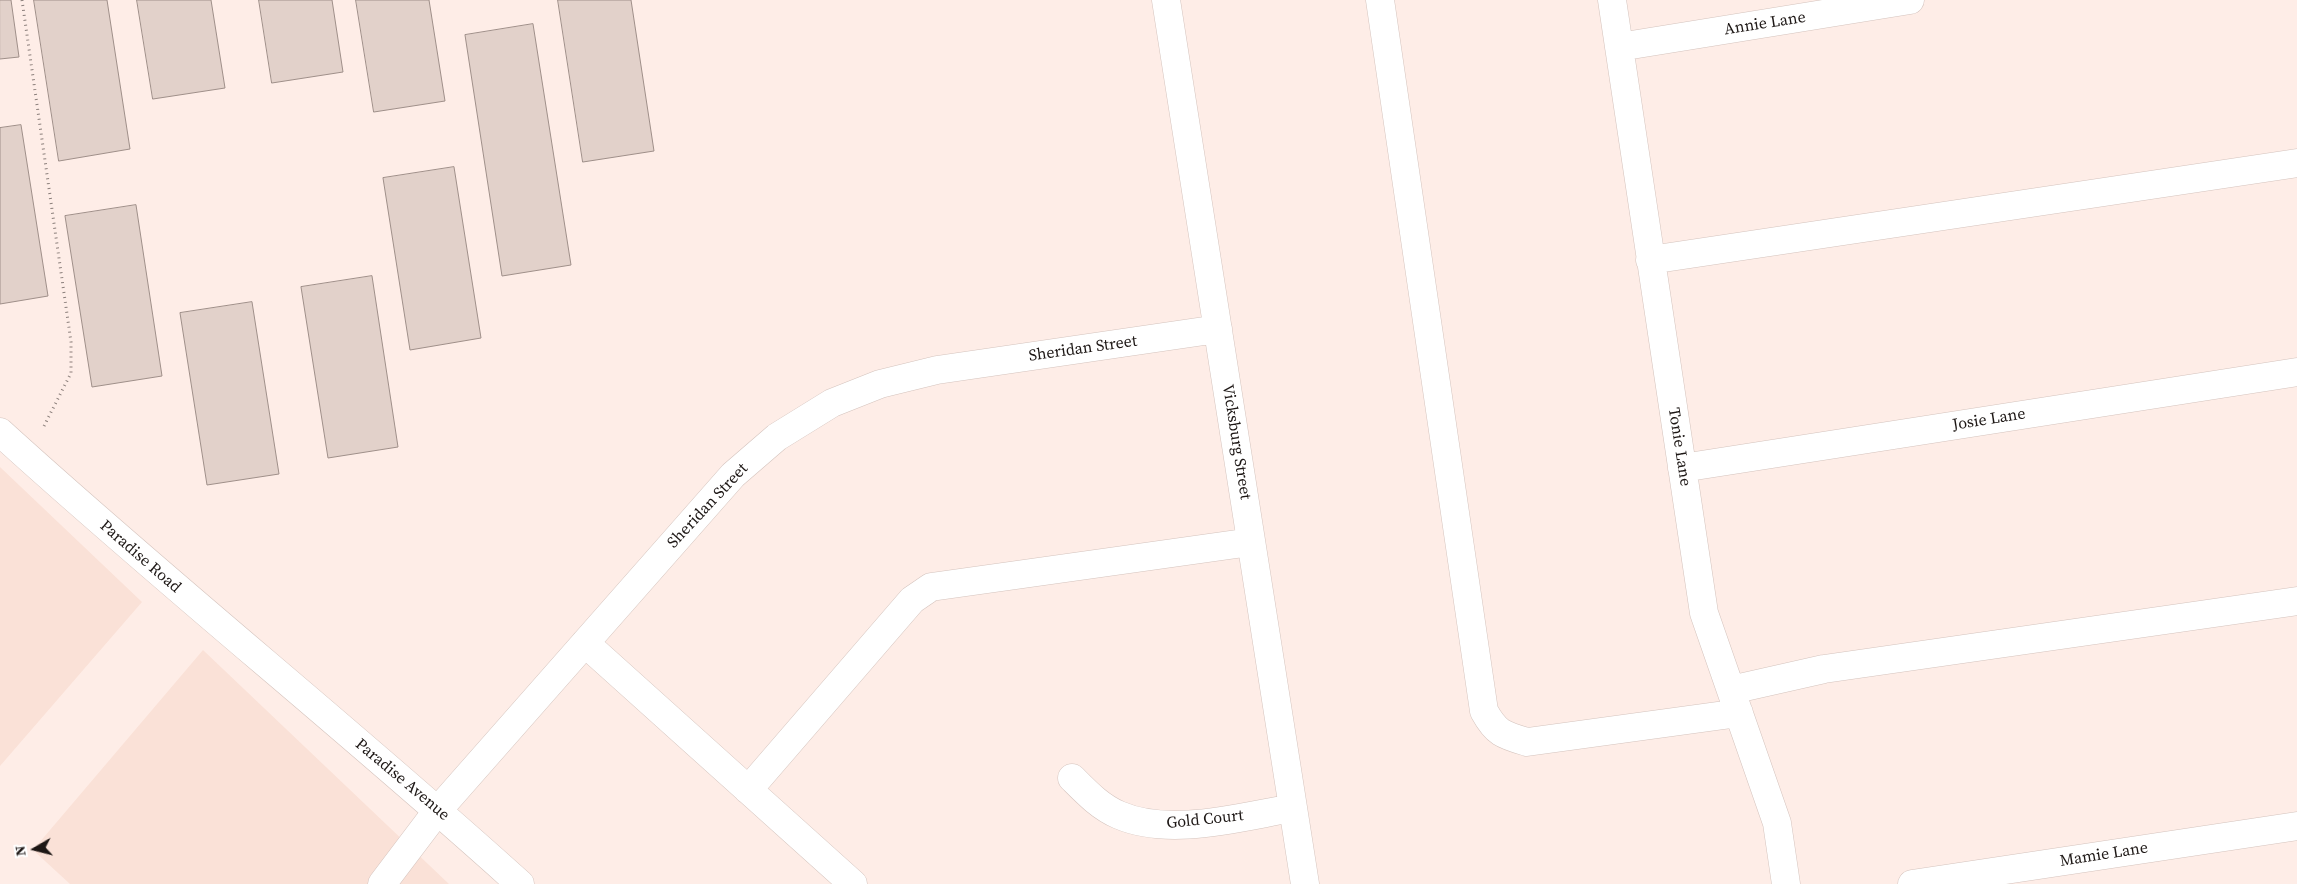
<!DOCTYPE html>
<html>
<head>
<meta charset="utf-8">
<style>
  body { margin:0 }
  #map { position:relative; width:2297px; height:884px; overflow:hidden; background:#feede7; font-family:"Source Serif 4",serif }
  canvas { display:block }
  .north { position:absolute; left:10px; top:824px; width:50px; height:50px; -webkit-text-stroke:4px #fff; paint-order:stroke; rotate:262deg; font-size:14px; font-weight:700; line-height:20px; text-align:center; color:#1d1715 }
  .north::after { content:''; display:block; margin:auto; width:18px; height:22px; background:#1d1715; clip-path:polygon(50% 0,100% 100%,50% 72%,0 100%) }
</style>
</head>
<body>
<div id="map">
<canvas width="2297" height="884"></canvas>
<div class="north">N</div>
</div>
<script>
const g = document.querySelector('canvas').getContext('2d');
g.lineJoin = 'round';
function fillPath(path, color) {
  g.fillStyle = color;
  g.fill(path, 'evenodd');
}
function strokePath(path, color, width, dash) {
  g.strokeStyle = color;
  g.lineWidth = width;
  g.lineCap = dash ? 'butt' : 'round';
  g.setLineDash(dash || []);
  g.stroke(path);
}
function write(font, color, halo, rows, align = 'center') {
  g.font = font + ' "Source Serif 4",serif';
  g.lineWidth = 4;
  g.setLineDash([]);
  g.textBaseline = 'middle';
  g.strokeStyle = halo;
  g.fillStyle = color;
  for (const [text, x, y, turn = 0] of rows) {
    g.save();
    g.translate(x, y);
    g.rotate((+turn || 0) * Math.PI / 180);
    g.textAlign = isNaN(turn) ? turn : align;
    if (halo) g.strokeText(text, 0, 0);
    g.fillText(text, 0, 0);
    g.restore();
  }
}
const built = new Path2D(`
  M0 467 142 602 0 766Z
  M203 650 449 884H70L33 850Z`);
const building = new Path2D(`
  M0 0H11L19 57 0 59Z
  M34 0H107L130 149 59 161Z
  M137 0H211L225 88 153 99Z
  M259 0H332L343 72 272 83Z
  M356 0H429L445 101 374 112Z
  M558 0H631L654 151 583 162Z
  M533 24 571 265 502 276 465 35Z
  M21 125 48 296 0 304V128Z
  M454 167 481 338 410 350 383 178Z
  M136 205 162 376 92 387 65 216Z
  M372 276 398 447 328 458 301 287Z
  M252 302 279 474 207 485 180 313Z`);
const path = new Path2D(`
  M22 0 71 342V373L43 428`);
const minor = new Path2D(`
  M1166 0 1305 884
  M1380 0 1484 711C1496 733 1503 735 1527 742L1739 713
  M1612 0 1704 613 1777 823 1786 884
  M1619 47 1910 0
  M1650 260 2297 163
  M1682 468 2297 372
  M585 643 853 884
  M1731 690 1824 669 2297 601
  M1072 778C1086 792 1100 807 1119 815 1170 837 1239 817 1293 808
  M748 790 912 600 931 587 1251 542
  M382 884 438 810 733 475 777 437 832 403 880 384 937 370 1218 329
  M1912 884 2297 826`);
const major = new Path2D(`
  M0 432C170 587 350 730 520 884`);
const streetNames = [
  ["Annie Lane",1765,24,-9],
  ["Sheridan Street",1083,349,-8],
  ["Josie Lane",1989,420,-9],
  ["Vicksburg Street",1236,442,81],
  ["Tonie Lane",1679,447,81],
  ["Sheridan Street",708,506,-47],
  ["Paradise Road",140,557,41],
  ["Paradise Avenue",402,780,40],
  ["Gold Court",1205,820,-6],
  ["Mamie Lane",2104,855,-9]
];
fillPath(built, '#fae1d7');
fillPath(building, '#e2d1ca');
strokePath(building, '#9f8f89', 1);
strokePath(minor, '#d4c3bd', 29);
strokePath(major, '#d4c3bd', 29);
strokePath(path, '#8b7f7b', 3, [1, 4]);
strokePath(minor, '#fff', 28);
strokePath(major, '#fff', 28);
write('16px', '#1d1715', '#fff', streetNames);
</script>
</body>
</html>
